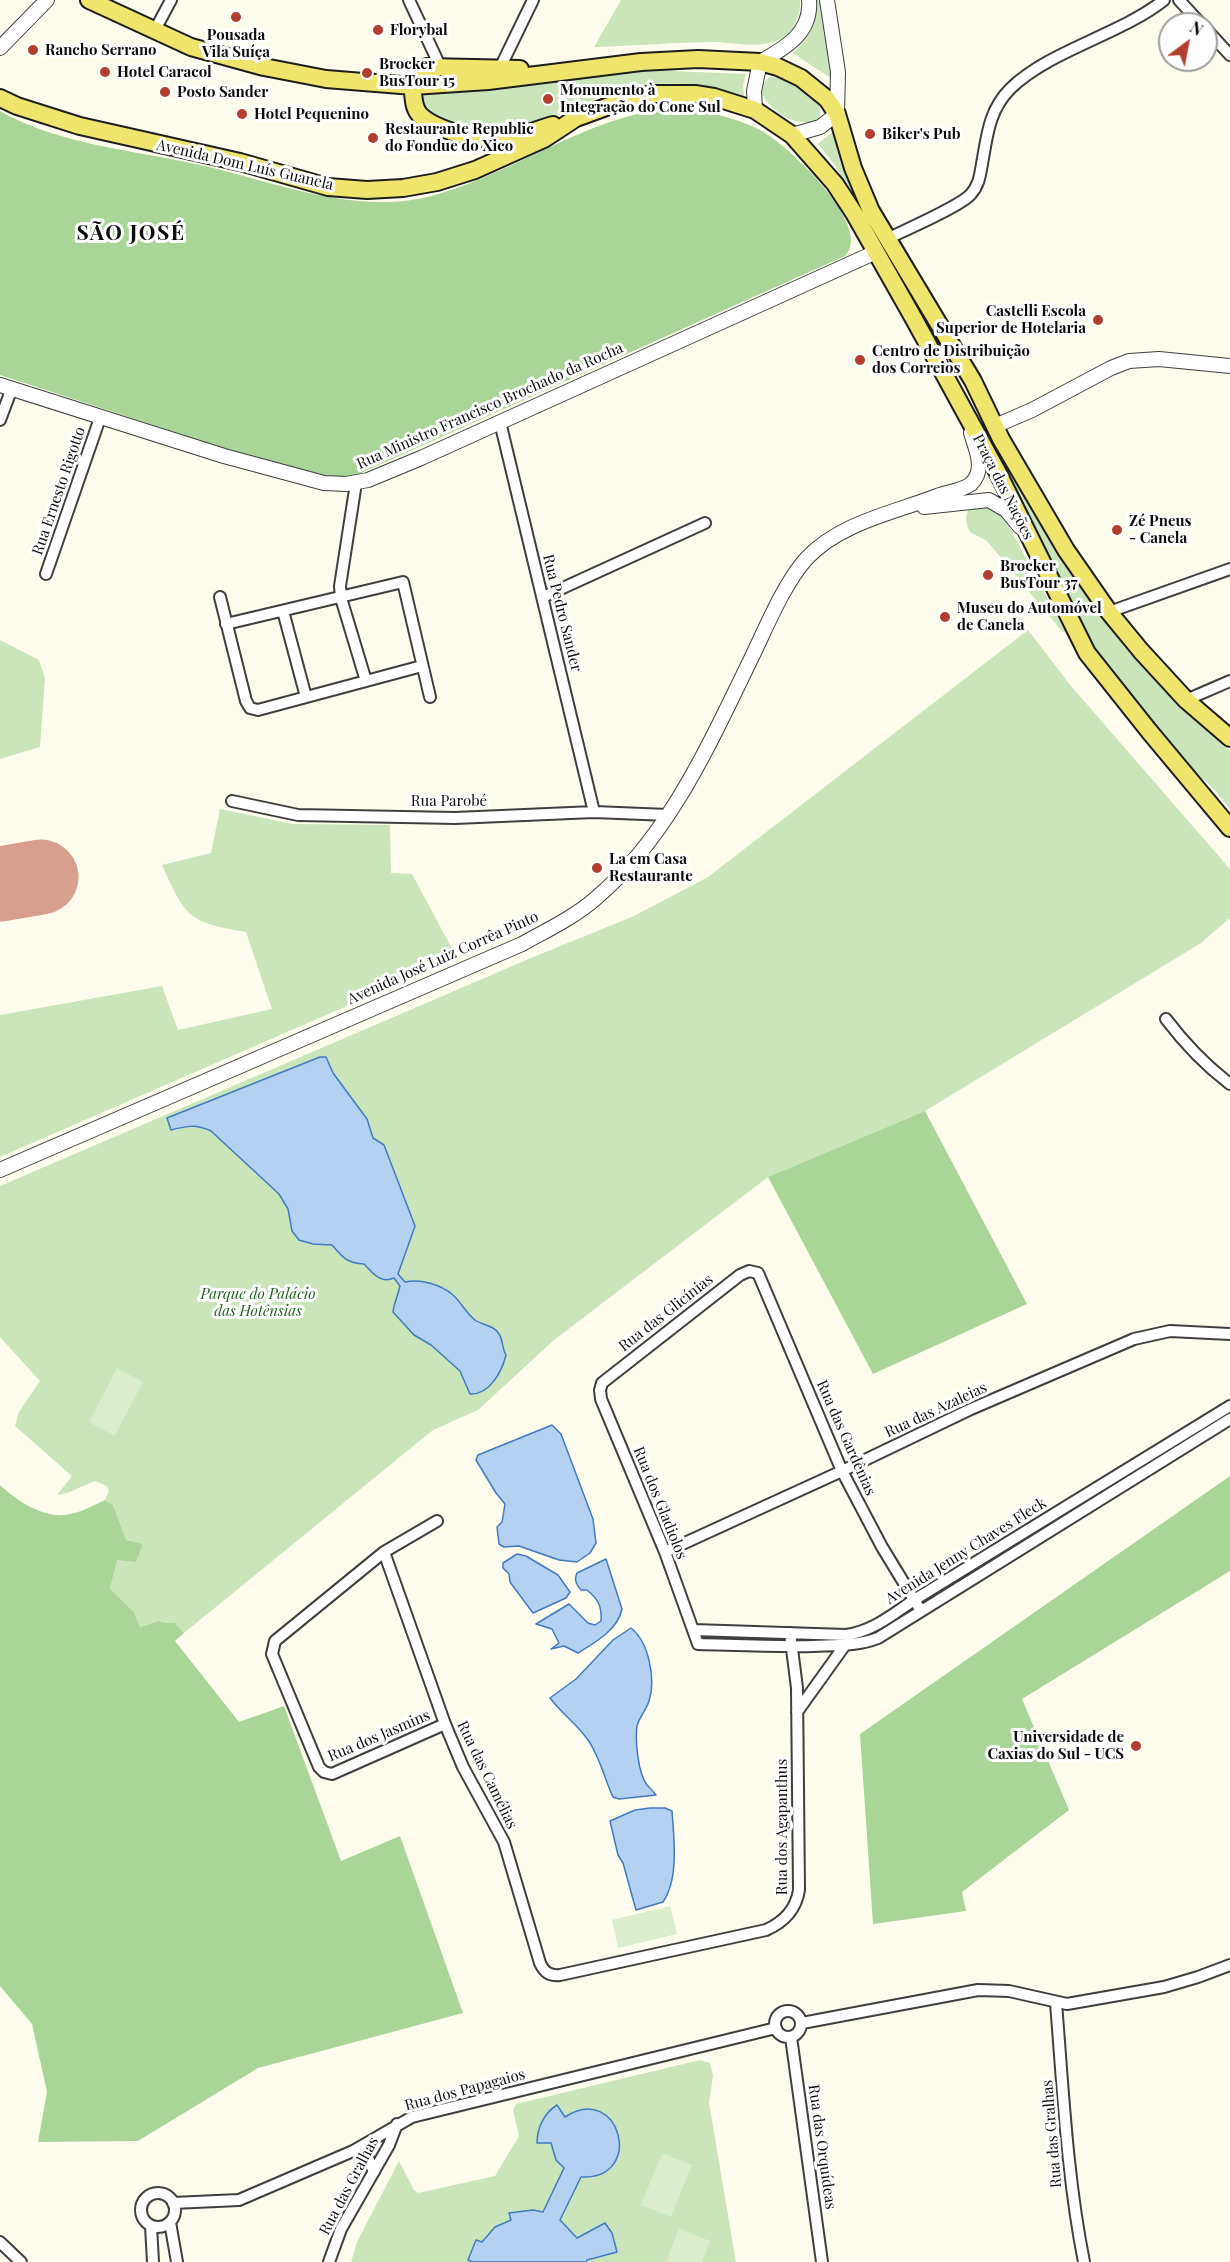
<!DOCTYPE html>
<html>
<head>
<meta charset="utf-8">
<style>
  body { margin:0 }
  #map { position:relative; width:1230px; height:2262px; overflow:hidden; background:#fefded; font-family:"Playfair Display",serif }
  canvas { display:block }
  .north { position:absolute; left:1158px; top:12px; width:60px; height:60px; box-sizing:border-box; background:#fff; border:2px solid #9e9e9e; border-radius:50%; rotate:32deg; font-size:16px; font-weight:700; line-height:24px; text-align:center; color:#0c0c0c }
  .north::after { content:''; display:block; margin:auto; width:21px; height:27px; background:#b23e2f; clip-path:polygon(50% 0,100% 100%,50% 72%,0 100%) }
</style>
</head>
<body>
<div id="map">
<canvas width="1230" height="2262"></canvas>
<div class="north">N</div>
</div>
<script>
const g = document.querySelector('canvas').getContext('2d');
g.lineJoin = 'round';
function fillPath(path, color) {
  g.fillStyle = color;
  g.fill(path, 'evenodd');
}
function strokePath(path, color, width, dash) {
  g.strokeStyle = color;
  g.lineWidth = width;
  g.lineCap = dash ? 'butt' : 'round';
  g.setLineDash(dash || []);
  g.stroke(path);
}
function write(font, color, halo, rows, align = 'center') {
  g.font = font + ' "Playfair Display",serif';
  g.lineWidth = 6;
  g.setLineDash([]);
  g.textBaseline = 'middle';
  g.strokeStyle = halo;
  g.fillStyle = color;
  for (const [text, x, y, turn = 0] of rows) {
    g.save();
    g.translate(x, y);
    g.rotate((+turn || 0) * Math.PI / 180);
    g.textAlign = isNaN(turn) ? turn : align;
    if (halo) g.strokeText(text, 0, 0);
    g.fillText(text, 0, 0);
    g.restore();
  }
}
const green = new Path2D(`
  M621 0H800C801 17 793 35 776 41 758 48 735 43 716 42 675 42 635 46 594 47Z
  M816 0H821L832 79 793 53C808 38 819 23 816 0Z
  M672 71 746 74 743 85 744 96C705 83 666 79 626 89 569 103 531 142 468 128 452 124 435 118 422 107L419 94C504 91 587 70 672 71Z
  M769 77C786 75 832 99 818 120 795 128 772 113 761 92L763 83Z
  M836 129 905 279 902 281 834 164 818 144Z
  M998 445C1021 487 1043 531 1069 572 1114 639 1171 697 1230 751V809L1214 789 1184 762 1091 648 992 448Z
  M982 508 995 510 1006 521 1066 633 1060 629 987 541 970 532C966 524 964 517 969 509Z
  M1028 630 1071 686 1230 869V918L1201 943 925 1111 768 1177 554 1340 478 1410 433 1430 184 1633 175 1623H166L159 1621 140 1627 134 1612 110 1589 117 1559 140 1543 126 1540 113 1505 105 1500 109 1491 107 1486 95 1481 67 1493 57 1495 72 1476 15 1426 19 1412 40 1381 0 1337V1186L531 958 634 916 708 877Z
  M0 640 39 660 45 678 40 747 0 759Z
  M220 809 293 824 390 825 391 873 412 874 457 958 0 1157V1015L162 986 178 1030 272 1009 246 932C188 922 186 918 162 865L211 853Z
  M700 2060 710 2063 713 2076 709 2103 736 2262H351L357 2242 399 2161 414 2190 418 2193 495 2176 519 2136 513 2110 516 2104Z`);
const forest = new Path2D(`
  M672 108C703 110 732 116 760 130 786 143 875 227 845 256L352 477 322 480 0 375V111C60 145 133 150 200 165 277 182 356 217 435 195 517 172 587 116 672 108Z
  M925 1111 1027 1304 873 1374 768 1177Z
  M1230 1476V1571L1022 1699 1069 1810 962 1892 966 1911 873 1924 860 1734Z
  M0 1485C16 1500 41 1517 64 1515 78 1514 92 1506 105 1500L113 1505 126 1540 140 1543 142 1546 136 1562 117 1560 110 1589 134 1612 140 1627 159 1621 166 1623H175L184 1633 175 1641 239 1722 284 1706 341 1861 400 1836 463 2013 258 2068 138 2141 38 2142 47 2092 32 2024 0 1986Z`);
const pitch = new Path2D(`
  M117 1368 143 1382 115 1436 89 1422Z
  M670 1906 677 1934 618 1948 612 1920Z
  M662 2153 692 2165 671 2217 641 2205Z
  M679 2228 710 2241 702 2262H666Z`);
const water = new Path2D(`
  M320 1057H326L333 1073 367 1119 373 1138 384 1145 415 1226 398 1274 405 1282C421 1279 440 1284 453 1295 461 1302 466 1313 475 1320 482 1325 494 1325 499 1334 503 1340 502 1348 506 1355 502 1371 490 1395 470 1394L460 1371 431 1345 414 1335 393 1312C394 1303 398 1295 400 1286L394 1278C380 1284 373 1273 364 1264 347 1263 343 1258 332 1245L313 1244 299 1240 292 1231 288 1209 279 1194 211 1131C196 1124 187 1126 171 1130L167 1118Z
  M552 1425 561 1434 593 1519 596 1543 590 1553 577 1562 559 1560 519 1546 504 1547 499 1544 497 1527 502 1522 505 1504 496 1493 476 1460 478 1455Z
  M517 1554 526 1556 558 1575 570 1592 566 1598 533 1613 510 1582 509 1574 503 1568V1563Z
  M606 1559 622 1609C618 1630 594 1643 578 1653L564 1646 551 1649 559 1643 552 1629 536 1624 569 1604 588 1623 595 1625 601 1621C602 1606 598 1599 587 1590H581C576 1584 574 1580 577 1573Z
  M631 1628C649 1642 656 1680 649 1701 647 1709 639 1717 637 1726 635 1741 638 1773 647 1785 650 1788 653 1791 656 1795L619 1799 613 1797C605 1780 599 1755 588 1740 577 1724 562 1714 550 1698L576 1679 613 1640Z
  M650 1808H665L672 1811C674 1838 679 1879 663 1902L636 1910 623 1863 618 1855 610 1821 635 1810Z
  M557 2105 565 2117C620 2081 646 2180 581 2177L560 2220 577 2238 605 2223 612 2233 617 2252 587 2260 586 2262H473L468 2260 476 2240 482 2242 495 2227 511 2220 509 2213 533 2210 543 2212 564 2168 556 2160 551 2143H537C537 2128 544 2113 557 2105Z`);
const runway = new Path2D(`
  M0 884 41 877`);
const minor = new Path2D(`
  M409 0 440 66
  M1179 0 1201 24
  M1206 29 1230 55
  M155 30 171 0
  M500 68 533 0
  M887 239C905 230 961 206 971 194 979 185 980 175 982 164 987 136 989 110 1010 89 1050 50 1120 35 1164 0
  M0 420 12 388
  M500 422 594 812
  M356 483 340 586 341 598 366 681
  M46 574 100 418
  M220 597 246 701 250 708 258 710 422 666
  M543 597 705 523
  M283 611 306 697
  M1109 612 1230 569
  M226 624 403 582 430 697
  M1186 700 1230 681
  M232 801 298 815 455 818 594 812 668 815
  M1166 1019C1185 1044 1205 1065 1230 1084
  M437 1521 384 1552 275 1641 272 1654 319 1767 324 1772 332 1774 445 1724
  M384 1552 445 1724 463 1767 504 1842 540 1963C544 1972 549 1976 560 1975L766 1930C784 1922 796 1910 799 1890L797 1688 790 1633
  M665 1552 842 1471 971 1409 1134 1339 1170 1331 1230 1334
  M921 1611 882 1547 842 1471 758 1273 749 1271 740 1275 602 1383 600 1390 601 1399 665 1552 698 1644C736 1645 775 1647 814 1646 836 1645 857 1646 878 1638L1230 1419
  M694 1630 846 1635C873 1631 892 1615 914 1600L1230 1406
  M797 1712 845 1645 846 1641
  M1056 2003C1063 2089 1067 2177 1084 2262
  M775 2024a13 13 0 1 1 26 0a13 13 0 1 1-26 0Z
  M802 2023 978 1990 1009 1991 1067 2004 1164 1987 1198 1977 1230 1965
  M791 2037 822 2262
  M353 2151 368 2158 374 2172
  M141 2210a17 17 0 1 1 34 0a17 17 0 1 1-34 0Z
  M173 2203 239 2200 353 2151 412 2117 776 2028
  M170 2222 177 2262
  M151 2226 153 2262
  M0 2242 21 2262
  M329 2262 341 2229 389 2145 397 2124`);
const tertiary = new Path2D(`
  M0 48 47 0
  M755 110 754 91 760 62C785 48 812 33 809 0
  M792 135 820 127 837 114 838 72 827 0
  M0 385 224 456 324 483 346 484 368 480 421 458 876 252
  M995 426 1032 410 1111 368 1129 361 1159 359 1230 366
  M924 507 989 500 1006 510 1020 527
  M0 1170 522 944C547 930 573 918 595 899 668 837 707 749 748 665 764 633 783 584 807 558 840 523 893 513 937 496 948 492 961 491 971 484 986 469 976 450 971 433`);
const primary = new Path2D(`
  M89 0 191 47 264 67 326 79 413 86 488 81 641 62 698 59 760 62 778 67 801 78 827 99 837 114 853 168 871 211 973 381 1001 439 1066 550 1109 612 1141 651 1186 700 1230 738
  M520 69 427 67C415 73 412 80 413 93 414 101 414 109 420 115 435 130 479 141 499 139 518 138 536 130 553 125
  M0 98 17 106 80 126 240 162 328 187 367 190 403 188 437 182 475 170 544 139 576 118 631 98 653 94H695L714 97 755 110 792 135 835 184 854 213 914 319 997 471 1087 653 1149 731 1230 828`);
const markers = [
  [236,17,6,"#b23e2f"],
  [378,30,6,"#b23e2f"],
  [33,50,6,"#b23e2f"],
  [105,72,6,"#b23e2f"],
  [367,73,6,"#b23e2f"],
  [165,92,6,"#b23e2f"],
  [548,99,6,"#b23e2f"],
  [242,114,6,"#b23e2f"],
  [870,134,6,"#b23e2f"],
  [373,138,6,"#b23e2f"],
  [1098,320,6,"#b23e2f"],
  [860,360,6,"#b23e2f"],
  [1117,530,6,"#b23e2f"],
  [988,575,6,"#b23e2f"],
  [945,617,6,"#b23e2f"],
  [597,868,6,"#b23e2f"],
  [1136,1746,6,"#b23e2f"]
];
const poiNames = [
  ["Florybal",390,30],
  ["Pousada",236,35,"center"],
  ["Vila Suíça",236,52,"center"],
  ["Rancho Serrano",45,50],
  ["Brocker",379,64],
  ["BusTour 15",379,81],
  ["Hotel Caracol",117,72],
  ["Monumento à",560,90],
  ["Integração do Cone Sul",560,107],
  ["Posto Sander",177,92],
  ["Hotel Pequenino",254,114],
  ["Restaurante Republic",385,129],
  ["do Fondue do Xico",385,146],
  ["Biker's Pub",882,134],
  ["Castelli Escola",1086,311,"right"],
  ["Superior de Hotelaria",1086,328,"right"],
  ["Centro de Distribuição",872,351],
  ["dos Correios",872,368],
  ["Zé Pneus",1129,521],
  ["- Canela",1129,538],
  ["Brocker",1000,566],
  ["BusTour 37",1000,583],
  ["Museu do Automóvel",957,608],
  ["de Canela",957,625],
  ["La em Casa",609,859],
  ["Restaurante",609,876],
  ["Universidade de",1124,1737,"right"],
  ["Caxias do Sul - UCS",1124,1754,"right"]
];
const streetNames = [
  ["Avenida Dom Luís Guanela",245,165,13],
  ["Rua Ministro Francisco Brochado da Rocha",490,406,-24],
  ["Praça das Nações",1003,487,63],
  ["Rua Ernesto Rigotto",59,491,-71],
  ["Rua Pedro Sander",562,613,76],
  ["Rua Parobé",449,801],
  ["Avenida José Luiz Corrêa Pinto",443,958,-24],
  ["Rua das Glicínias",666,1313,-38],
  ["Rua das Azaleias",936,1410,-25],
  ["Rua das Gardênias",846,1438,66],
  ["Rua dos Gladiolos",660,1503,68],
  ["Avenida Jenny Chaves Fleck",966,1551,-32],
  ["Rua dos Jasmins",379,1736,-23],
  ["Rua das Camélias",487,1775,64],
  ["Rua dos Agapanthus",782,1827,-90],
  ["Rua dos Papagaios",465,2090,-15],
  ["Rua das Gralhas",1052,2134,-95],
  ["Rua das Orquídeas",822,2147,82],
  ["Rua das Gralhas",349,2186,-62]
];
const parkNames = [
  ["Parque do Palácio",258,1294],
  ["das Hotênsias",258,1311]
];
const districtNames = [
  ["SÃO JOSÉ",131,233]
];
fillPath(green, '#c9e5b9');
fillPath(forest, '#aad599');
fillPath(pitch, '#dbedca');
fillPath(water, '#b5d1f1');
strokePath(water, '#417ac3', 1.5);
strokePath(runway, '#d89e8e', 75);
strokePath(minor, '#3f3f3f', 14);
strokePath(tertiary, '#3f3f3f', 16);
strokePath(primary, '#1d1d1d', 20);
strokePath(minor, '#fff', 10);
strokePath(tertiary, '#fff', 14);
strokePath(primary, '#efe46c', 16);
for (const [x, y, r, color] of markers) {
  const dot = new Path2D();
  dot.arc(x, y, r, 0, 2 * Math.PI);
  g.fillStyle = color;
  g.fill(dot);
  strokePath(dot, '#fff', 2);
}
write('bold 15px', '#0c0c0c', '#fff', poiNames, 'left');
write('15px', '#0c0c0c', '#fff', streetNames);
write('italic 15px', '#245f22', '#fff', parkNames);
g.letterSpacing = '1.5px';
write('bold 21px', '#0c0c0c', '#fff', districtNames);
g.letterSpacing = '0px';
</script>
</body>
</html>
